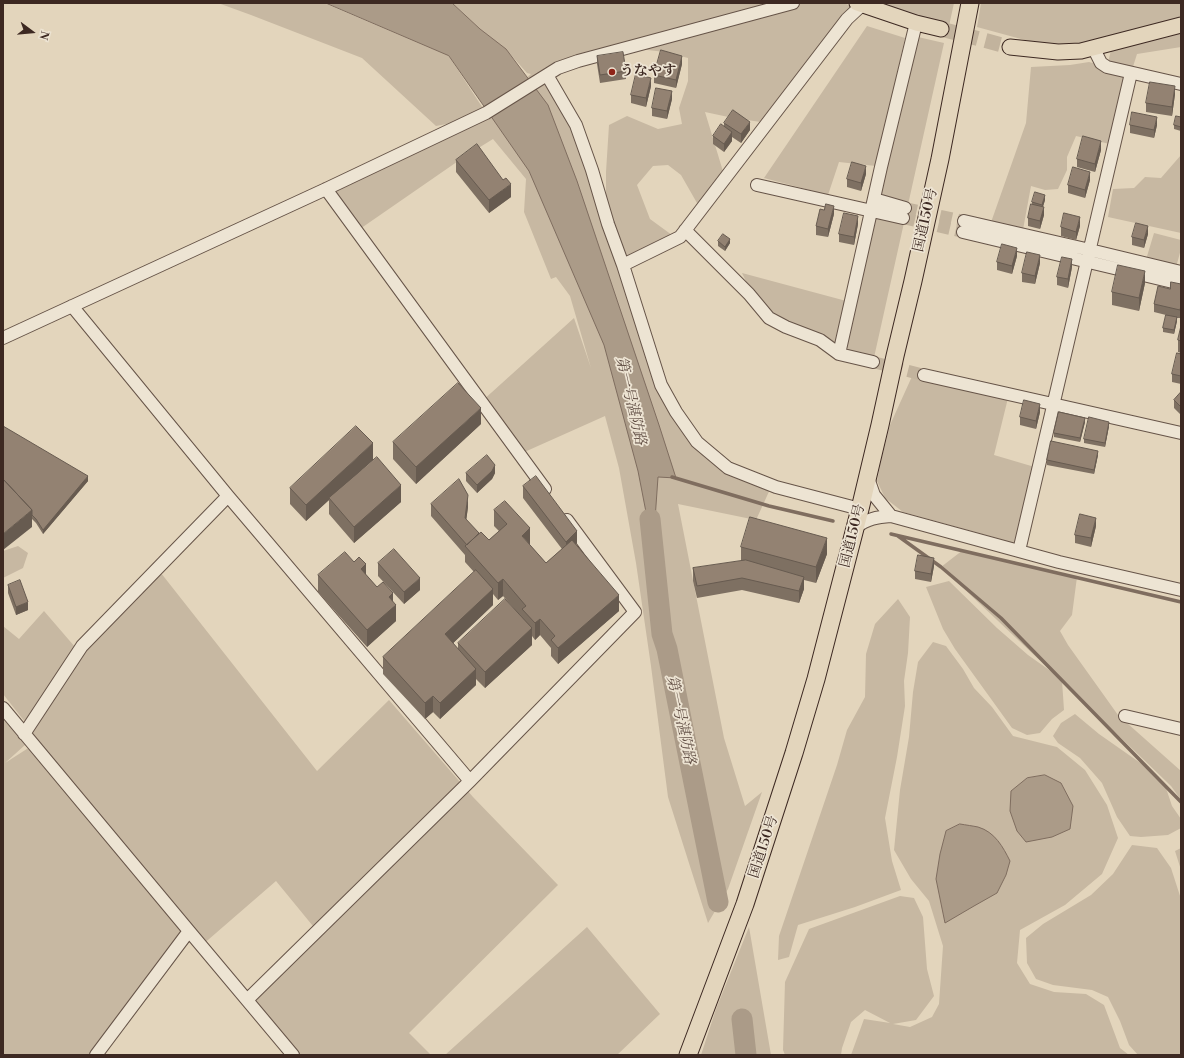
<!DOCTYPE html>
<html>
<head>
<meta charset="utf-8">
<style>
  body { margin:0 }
  #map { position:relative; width:1184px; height:1058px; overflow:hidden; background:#e3d5bc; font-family:"Libre Bodoni",serif }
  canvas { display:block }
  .frame { position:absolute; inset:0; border:4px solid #3d2922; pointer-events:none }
  .north { position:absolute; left:12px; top:12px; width:40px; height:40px; -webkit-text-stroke:3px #ede4d3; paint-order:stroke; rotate:106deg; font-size:11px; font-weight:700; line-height:16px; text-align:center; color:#3d2922 }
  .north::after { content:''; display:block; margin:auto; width:14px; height:18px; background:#3d2922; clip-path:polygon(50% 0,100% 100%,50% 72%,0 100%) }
</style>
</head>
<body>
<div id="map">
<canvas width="1184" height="1058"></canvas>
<div class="frame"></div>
<div class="north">N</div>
</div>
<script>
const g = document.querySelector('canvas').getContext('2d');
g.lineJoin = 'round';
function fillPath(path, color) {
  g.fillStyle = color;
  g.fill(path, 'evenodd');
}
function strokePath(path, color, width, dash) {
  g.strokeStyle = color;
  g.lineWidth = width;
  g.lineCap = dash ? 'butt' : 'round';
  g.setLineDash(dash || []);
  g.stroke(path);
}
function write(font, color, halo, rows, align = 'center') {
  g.font = font + ' "Libre Bodoni","Noto Serif JP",serif';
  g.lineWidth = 3.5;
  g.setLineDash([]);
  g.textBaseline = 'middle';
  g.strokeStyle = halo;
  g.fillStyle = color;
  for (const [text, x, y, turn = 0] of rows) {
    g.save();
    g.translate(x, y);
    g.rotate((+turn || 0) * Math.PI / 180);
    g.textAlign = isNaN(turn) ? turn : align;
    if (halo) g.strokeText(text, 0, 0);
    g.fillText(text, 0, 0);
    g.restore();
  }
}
const green = new Path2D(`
  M218 3H324L449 56 486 113 531 74 527 73 510 54 480 29 452 3H772L578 61 547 75 536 74 544 76 576 129 606 216V172L609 125 627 116 658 129 682 124 679 108 688 81V58L665 52 630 48 793 3H844L858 9 768 123 733 118 705 112 725 178 701 210 681 175 668 165 653 166 637 185 650 219 676 238 628 262 614 242 609 228 628 295 673 412 704 447 772 485 756 520 678 504 724 738 745 806 762 792 728 889 708 923 668 797 651 666 636 563 619 468 605 416 520 454 481 402 574 318 591 368 570 296 556 277 551 279 524 212 526 179 493 139 464 157 357 231 326 189 473 119 436 126 362 58 251 15Z
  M876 3H954L949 26Z
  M981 3H1181V18L1092 43 1043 45 977 27Z
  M867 26 905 38 876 166 839 162 828 195 764 178Z
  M1181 31V47L1137 54 1131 73 1114 145 1076 136 1067 157V170L1058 189 1045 190 1031 186 1022 235 989 228 1026 123 1031 67 1070 65 1089 62 1107 67 1111 50Z
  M918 37 944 43 873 362 769 318 756 302 742 273 850 302Z
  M1181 155V233L1108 217 1113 189 1134 188 1145 177 1161 178Z
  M1154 233 1181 240V249L1175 271 1145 263Z
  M914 372 936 382 1009 394 994 455 1038 468 1020 547 1000 539 903 512 885 498 877 481 880 465 890 425Z
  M18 546 28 553 23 568 3 578V551Z
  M963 550 1077 577 1072 615 1060 631 1068 645 1118 715 1181 771V800L1171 786 1062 681 1064 710 1052 719 1040 733 1027 735 1012 728 955 649 943 629 926 587 949 581 997 628 1028 655 1052 672 941 567Z
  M157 568 317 771 389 700 473 797 558 885 409 1033 431 1055H293L247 1000 317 931 276 881 201 946 189 932 91 1055H3V713L25 745 5 763 33 745 24 734 82 646Z
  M898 599 910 617 908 653 904 681 905 706 897 757 885 818 892 861 901 890 855 907 798 925 789 957 778 960 779 936 837 765 847 730 865 697 866 654 875 624Z
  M44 611 75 647 25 722 3 694V626L19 639Z
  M933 642 946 646 963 669 974 688 992 707 1013 736 1057 747 1085 770 1107 805 1118 838 1102 874 1065 905 1020 930 1017 963 1030 984 1054 992 1086 994 1104 1005 1120 1048 1129 1055H851L864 1019 890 1023 865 1010 851 1022 842 1048 841 1055H785L783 1050 785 982 809 929 900 896 914 898 923 917 927 969 934 996 916 1020 893 1024 910 1027 932 1017 939 1004 943 946 929 901 911 879 894 850 900 790 909 737 913 692 918 662Z
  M1075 714 1099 734 1149 769 1165 785 1172 806 1181 819V828L1168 835 1141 837 1130 836 1117 817 1102 783 1080 758 1058 743 1053 736 1061 723Z
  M1132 845 1157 848 1171 868 1181 899V1055H1138L1129 1045 1120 1021 1108 997 1092 990 1053 985 1036 979 1027 963 1026 938 1043 924 1091 895 1113 874Z
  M1181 848V870L1175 851Z
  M587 927 660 1014 617 1055H445Z
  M749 927 771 1055H701L716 1009Z`);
const water = new Path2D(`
  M326 3H452L480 29 506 49 548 105 577 181 659 425 676 478 658 477 653 548 638 471 604 345 529 171 449 56Z
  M1045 775 1061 783 1073 806 1070 829 1052 837 1026 842 1017 831 1010 811 1011 791 1027 778Z
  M960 824C966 825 973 826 978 827 995 832 1003 847 1010 861L1006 875 997 893 974 906 945 923 936 879 940 854 946 831Z`);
const stream = new Path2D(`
  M672 477 769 506 833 521
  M891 534 1181 602
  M898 536 941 567 1001 618 1181 802`);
const river = new Path2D(`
  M650 519 662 634 667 649 718 902
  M742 1019 746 1055`);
const minorTunnel = new Path2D(`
  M905 208 964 221
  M903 218 963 232
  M873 362 924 375`);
const majorTunnel = new Path2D(`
  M941 29 1010 47`);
const minor = new Path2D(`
  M1094 49 1101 63 1107 67 1181 84
  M547 75 576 125 592 170 608 224 623 265 661 385 676 412 697 442 728 468 776 487 860 509
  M757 185 903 218
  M326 189 545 489
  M874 199 905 208
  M964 221 1090 250 1181 272
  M685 230 749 294 769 318 786 327 820 340 839 354 873 362
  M963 232 1181 284
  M623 265 680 237 847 19 862 5
  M72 306 228 496 470 781
  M3 338 326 189 486 113 558 68 578 61 793 3
  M839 354 881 167 916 23
  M924 375 1181 433
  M868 478 874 495 891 516
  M856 527C868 519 876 517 891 516L1059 562 1181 590
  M1019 551 1131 73
  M3 708 189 931 293 1055
  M1125 716 1181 729
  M24 734 82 646 228 496
  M247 1000 470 781 635 612 567 520
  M96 1055 189 931`);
const major = new Path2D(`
  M857 3 916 23 941 29
  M1010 47 1058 52 1081 51 1181 25`);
const highway = new Path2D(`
  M688 1055 745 904 794 753 816 679 860 509 880 425 895 356 913 281 940 159 970 3`);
const wall = new Path2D(`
  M597 56 626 71V79L600 83 597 64Z
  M682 64 676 88 654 83V75Z
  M651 86 646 107 631 103V95Z
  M1175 94 1172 116 1146 112V103Z
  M672 99 667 119 652 116V108Z
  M1181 117V131L1174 129V125Z
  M724 123 750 130 741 143 732 137V141L724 152 713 144V136L724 127Z
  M1130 125H1157L1154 138 1130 133Z
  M1101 150 1095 172 1077 167V159Z
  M456 160 511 197 489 213 456 172Z
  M866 174 861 191 847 187V179Z
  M1090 180 1085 198 1068 193V185Z
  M1045 200 1043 207 1044 215 1040 229 1028 226V218L1032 204V202Z
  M834 214 828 237 816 235V226Z
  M858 224 854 245 839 242V234Z
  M1080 226 1076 240 1061 236V227Z
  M1148 234 1144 248 1132 245V237Z
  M718 241 730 243 725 251 718 246Z
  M1017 256 1012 274 997 270V262Z
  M1040 263 1035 284 1022 282V273Z
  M1072 267 1068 288 1057 285V277Z
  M1145 283 1139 311 1112 305V292Z
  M1181 284V313L1180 318H1177V321L1174 334 1163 332V328L1166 315 1154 312V304L1170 289Z
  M1181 326V353L1178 352V340Z
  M1181 354V384L1172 382V374Z
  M1181 392 1180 414 1174 408V400Z
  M1040 412 1036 429 1020 425V417Z
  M1085 422 1080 442 1054 437V433Z
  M481 424 416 484 393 459V442Z
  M3 426 88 481 43 534 36 523 32 519V527Z
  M1109 426 1105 447 1084 443V439Z
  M1098 455 1094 474 1047 465V460Z
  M373 460 361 470 401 502 354 543 329 514V500L306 521 290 504V488Z
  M466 473H495L492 479 477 493 466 481Z
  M523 486 577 543 575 545 619 611 558 664 551 656V648L540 635 535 640 532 636V645L485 688 476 679V685L440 719 433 712 425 719 383 674V657L474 572 465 562V555L431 516V504L468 507 466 520 479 533 489 540 499 531 494 526V510L530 545 546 563 562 549 523 498ZM493 594 498 600 503 596 522 618 458 643V649L453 643 493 605Z
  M1096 526 1091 547 1075 543V535Z
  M741 547 827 554 816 583 804 580V589L799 603 742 590 697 598 693 581V568L741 561Z
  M378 563 420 590 404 604 378 576Z
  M934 566 931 582 915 579V571Z
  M318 575H366L377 587 393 602 396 621 367 647 318 592Z
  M8 585 28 610 16 615 8 593Z`);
const shadedWall = new Path2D(`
  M682 56V64L676 88V80Z
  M651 78V86L646 107V98Z
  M1175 86V94L1172 116V107Z
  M672 91V99L667 119V111Z
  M1157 117V125L1154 138V130Z
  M750 122V130L741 143V134Z
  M732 132V141L724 152V144Z
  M1101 141V150L1095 172V164Z
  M866 166V174L861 191V183Z
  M1090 172V180L1085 198V190Z
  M511 184V197L489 213V200Z
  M1045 195V200L1042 209V205Z
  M834 206V214L828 237V229Z
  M1044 207V215L1040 229V221Z
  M858 216V224L854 245V237Z
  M1080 217V226L1076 240V232Z
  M1148 226V234L1144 248V240Z
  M730 239V243L725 251V247Z
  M1017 248V256L1012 274V266Z
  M1040 255V263L1035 284V276Z
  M1072 259V267L1068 288V279Z
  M1145 271V283L1139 311V298Z
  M1181 305V313L1180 318V310Z
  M1177 317V321L1174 334V330Z
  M1040 404V412L1036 429V421Z
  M1181 405V413L1180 414V406Z
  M481 408V424L416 484V467Z
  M1085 418V422L1080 442V438Z
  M1109 422V426L1105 447V443Z
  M373 443V460L330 499 329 498V500L306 521V505Z
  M1098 451V455L1094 474V470Z
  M495 465V473L492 479 477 493V485Z
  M88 476V481L43 534V530Z
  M401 485V502L354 543V527Z
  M468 495V507L465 530V518Z
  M32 510V527L3 550V534Z
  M1096 518V526L1091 547V538Z
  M530 528V545L522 536Z
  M577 531V543L566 554V542Z
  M827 538V554L816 583V567Z
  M934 558V566L931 582V574Z
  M366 564V581L361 569Z
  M804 577V589L799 603V591Z
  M420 578V590L404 604V592Z
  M503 579V596L498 600V583Z
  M493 589V605L445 651V634Z
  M393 593V607L396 605V621L367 647V630L389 597Z
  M619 595V611L558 664V648Z
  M28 602V610L16 615V607Z
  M540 619V635L535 640V623Z
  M532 628V645L485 688V672Z
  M476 669V685L440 719V703Z
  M433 696V712L425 719V703Z`);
const building = new Path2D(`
  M661 50 682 56 676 80 654 75Z
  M623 52 626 71 600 75 597 56Z
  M636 74 651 78 646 98 631 95Z
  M1150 82 1175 86 1172 107 1146 103Z
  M656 88 672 91 667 111 652 108Z
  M733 110 750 122 741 134 724 123Z
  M1132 112 1157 117 1154 130 1130 125Z
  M1176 116 1181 117V127L1174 125Z
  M721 124 732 132 724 144 713 136Z
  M1083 136 1101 141 1095 164 1077 159Z
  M477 144 503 180 506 178 511 184 489 200 456 160Z
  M852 162 866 166 861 183 847 179Z
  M1073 167 1090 172 1085 190 1068 185Z
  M1035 192 1045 195 1042 205 1032 202Z
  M826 204 834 206 828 229 816 226 820 209 824 210Z
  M1031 204 1044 207 1040 221 1028 218Z
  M844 213 858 216 854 237 839 234Z
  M1064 213 1080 217 1076 232 1061 227Z
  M1136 223 1148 226 1144 240 1132 237Z
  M723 234 730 239 725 247 718 241Z
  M1002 244 1017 248 1012 266 997 262Z
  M1027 252 1040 255 1035 276 1022 273Z
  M1062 257 1072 259 1068 279 1057 277Z
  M1118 265 1145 271 1139 298 1112 292Z
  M1171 282 1181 284V305L1180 310 1154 304 1158 286 1170 289Z
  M1166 315 1177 317 1174 330 1163 328Z
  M1181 326V341L1178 340Z
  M1177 353 1181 354V376L1172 374Z
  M458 383 481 408 416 467 393 442Z
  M1181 392V405L1180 406 1174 400Z
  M1024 400 1040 404 1036 421 1020 417Z
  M1059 412 1085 418 1080 438 1054 433Z
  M1089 417 1109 422 1105 443 1084 439Z
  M3 426 88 476 43 530 36 519 32 515V510L3 479Z
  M356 426 373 443 306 505 290 488Z
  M1051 441 1098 451 1094 470 1047 460Z
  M487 455 495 465 492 471 477 485 466 473Z
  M377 457 401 485 354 527 329 498Z
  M536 476 577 531 566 542 523 486Z
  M3 479 32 510 3 534Z
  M459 479 468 495 465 518 479 533 467 545 431 504Z
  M505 501 530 528 522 536 546 563 572 540 619 595 558 648 551 640 555 636 540 619 535 623 522 609 526 606 503 579 498 583 465 546 481 532 489 540 507 524 494 510Z
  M1080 514 1096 518 1091 538 1075 535Z
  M750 517 827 538 816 567 741 547Z
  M394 549 420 578 404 592 378 563Z
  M345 552 354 562 359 557 366 564 361 569 377 587 383 582 393 593 389 597 396 605 367 630 318 575Z
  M918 555 934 558 931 574 915 571Z
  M746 560 804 577 799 591 742 578 697 586 693 568Z
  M476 570 493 589 445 634 476 669 440 703 433 696 425 703 383 657Z
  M20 580 28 602 16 607 8 585Z
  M505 599 532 628 485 672 458 643Z`);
const markers = [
  [612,72,4,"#8f2418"]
];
const poiNames = [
  ["うなやす",620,72]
];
const streetNames = [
  ["国道150号",926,220,-77],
  ["国道150号",853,536,-76],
  ["国道150号",764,847,-72]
];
const waterNames = [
  ["第一号湛防路",630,401,77],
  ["第一号湛防路",680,720,78]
];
fillPath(green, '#c7b8a2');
fillPath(water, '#ab9b88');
strokePath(water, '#7f6d5f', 1);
strokePath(stream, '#7f6d5f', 3.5);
strokePath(river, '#ab9b88', 21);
strokePath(minorTunnel, '#c2b39d', 12, [12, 6]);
strokePath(majorTunnel, '#c2b39d', 15, [15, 8]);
strokePath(minor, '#665448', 14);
strokePath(major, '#3d2922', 17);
strokePath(highway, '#3d2922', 19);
strokePath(minor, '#ede4d3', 12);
strokePath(major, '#e3d5bc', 15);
strokePath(highway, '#e3d5bc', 17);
fillPath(wall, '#7e7062');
fillPath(shadedWall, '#675b50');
fillPath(building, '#938272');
strokePath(building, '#675b50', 1);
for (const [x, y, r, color] of markers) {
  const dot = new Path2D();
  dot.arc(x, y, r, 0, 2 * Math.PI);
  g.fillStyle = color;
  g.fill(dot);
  strokePath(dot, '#ede4d3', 1.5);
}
write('bold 14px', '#3d2922', '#ede4d3', poiNames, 'left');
write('14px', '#3d2922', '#ede4d3', streetNames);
write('italic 15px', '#5e4b41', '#ede4d3', waterNames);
</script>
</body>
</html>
